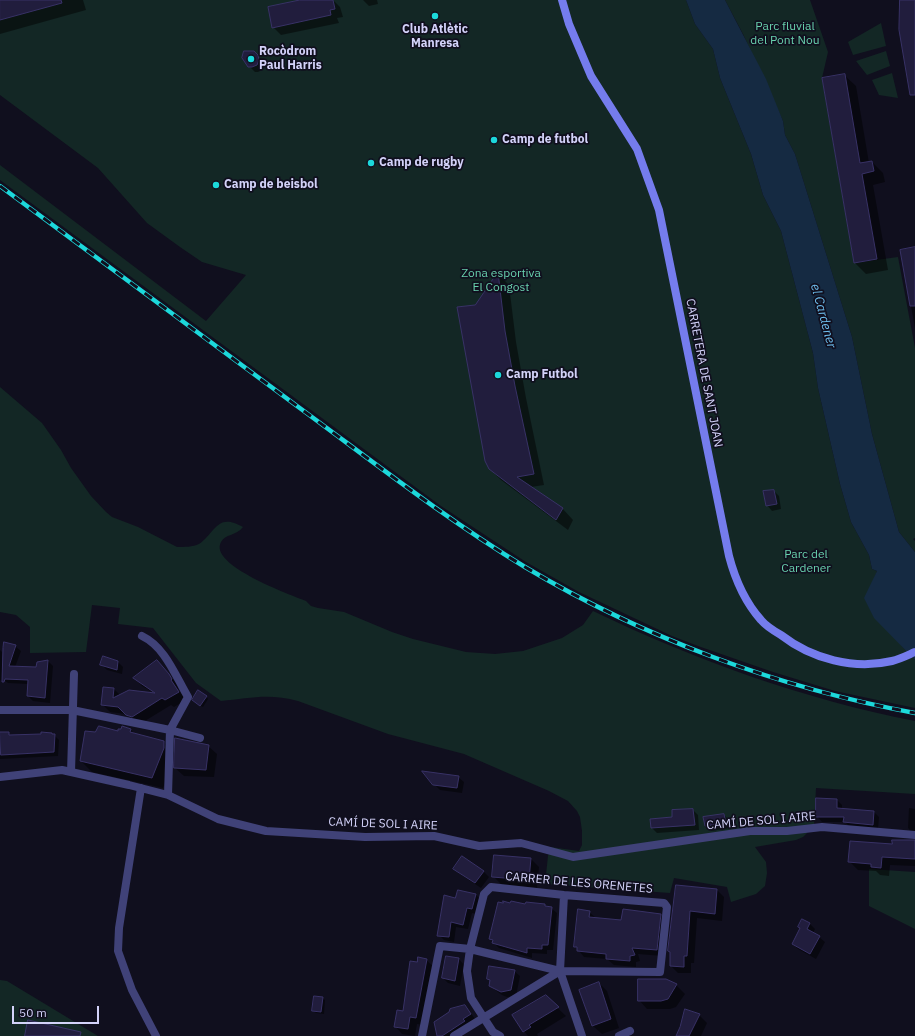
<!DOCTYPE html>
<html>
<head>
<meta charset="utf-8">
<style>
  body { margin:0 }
  #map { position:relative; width:915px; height:1036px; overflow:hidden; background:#100f1e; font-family:"IBM Plex Sans",sans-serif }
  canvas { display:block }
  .scale { position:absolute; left:12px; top:1006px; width:87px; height:18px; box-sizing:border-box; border:2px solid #d3d2f9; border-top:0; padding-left:5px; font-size:12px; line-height:14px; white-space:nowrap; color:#d3d2f9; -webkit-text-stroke:3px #100f1e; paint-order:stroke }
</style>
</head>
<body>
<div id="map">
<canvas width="915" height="1036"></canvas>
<div class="scale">50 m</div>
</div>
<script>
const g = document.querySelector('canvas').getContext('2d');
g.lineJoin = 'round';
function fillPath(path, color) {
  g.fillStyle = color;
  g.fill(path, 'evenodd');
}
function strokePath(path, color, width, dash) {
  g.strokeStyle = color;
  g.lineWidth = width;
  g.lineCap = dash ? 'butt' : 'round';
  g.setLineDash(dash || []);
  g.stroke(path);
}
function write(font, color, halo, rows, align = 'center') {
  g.font = font + ' "IBM Plex Sans",sans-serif';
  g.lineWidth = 3.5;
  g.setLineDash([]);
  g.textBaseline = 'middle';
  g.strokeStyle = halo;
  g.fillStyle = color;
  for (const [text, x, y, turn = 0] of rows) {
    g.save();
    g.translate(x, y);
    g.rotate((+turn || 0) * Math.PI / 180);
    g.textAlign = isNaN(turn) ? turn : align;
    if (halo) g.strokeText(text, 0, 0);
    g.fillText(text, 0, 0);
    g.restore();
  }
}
const green = new Path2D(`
  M0 0H686L695 24 713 49 720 78 751 154 763 195 781 231 813 353 818 388 840 484 851 522 869 555 872 569 877 571 874 579 900 644 915 660V708L835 691 773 672 698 646 672 636 579 592 526 562 441 506 0 180V165L206 321 246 275 202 262 180 247 147 223 98 168 0 95Z
  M725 0H810L828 52 822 78 854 263 898 257 915 348V538L913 539 915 541V552L899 532 872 434 852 337 795 154 785 135 783 121 743 34Z
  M881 23 886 46 853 55 848 42Z
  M886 51 890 66 867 75 856 61Z
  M892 73 898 98 879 95 872 80Z
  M0 387 42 423 61 450 71 468 91 496 106 512 112 517 138 527 177 547C184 547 193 547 199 544 216 532 217 512 243 527 236 536 225 534 221 542 208 565 291 595 306 601L311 606 318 608 344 612 392 632 413 639 466 652 495 654 523 651 562 638 583 625 593 611C695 660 803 699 915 721V794L816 788 814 826 803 837 796 840 755 847 766 862 767 873 765 886 756 894 731 902 727 887 674 878 670 893 545 884 548 856 550 847 579 851 582 845V831L580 817 577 811 568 801 549 791 464 754 388 734 298 701C270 693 249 698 221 701L196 683 153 628 118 624 120 608 92 605 86 652 30 653V627L16 615 0 612Z
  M869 869 915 872V929L869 906Z
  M0 980 7 981 98 1036H0Z`);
const water = new Path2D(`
  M686 0H725L766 79 783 121 785 135 795 154 852 337 872 434 899 532 915 552V660L874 618 864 598 877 571 872 569 869 555 851 522 840 484 818 388 813 353 781 231 763 195 751 154 720 78 713 49 695 24Z`);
const shadow = new Path2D(`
  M0 0H83L86 10 0 34Z
  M305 0H333L340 7 343 17 337 18 339 23 281 35 273 27Z
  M363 0H377L378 4 369 6Z
  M257 56 263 61 264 66 262 70 258 72H255L249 66Z
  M844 75 856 86 869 163 872 162 883 173 885 182 873 185 888 270 866 274 855 263 823 79Z
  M915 248V328L901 251Z
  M498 274 509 285 516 342 526 398 544 485 531 487 562 508 573 520 568 530 501 480 490 469 476 306Z
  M774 491 779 496 781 509 772 511 767 505Z
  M5 643 15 646 21 651 15 667 37 668 48 661 53 666 50 703 33 701 28 696V684L8 683 5 681 0 680V650L2 652Z
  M117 661 123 667 122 674 107 670 102 665Z
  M157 661 177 684 179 688 178 689 186 700 174 707 171 705 140 724 135 723 126 714 110 712 102 704 104 688 114 689 120 695 154 693 142 686 135 678Z
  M206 696 208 699 203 707 196 703Z
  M131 730 136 735 164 742 176 754 208 746 217 754 214 777 184 776 175 768V757L163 788 92 772 81 761 119 733Z
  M0 733H8L12 736 54 735 59 740 58 756 0 759Z
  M458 777 464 782 462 793 440 790 434 784Z
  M837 800 842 805V809L874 812 879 817 878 830 850 827 845 822H822L817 816Z
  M915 807V835L908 828 909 808 915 809Z
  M693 810 698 815 699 830 657 833 652 828Z
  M724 815 729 820 730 828 711 831 706 825Z
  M915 841V866L890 865 889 876 880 875 876 871 858 870 849 861 893 845Z
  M531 859 539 867 537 888 502 885 493 876Z
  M454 869 483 871 489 877 481 888 460 874Z
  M677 886 717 890 724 897 722 921 697 918 694 963H691V973H678L671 966V953L669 951Z
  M458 891 476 895 481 900 477 914 472 913 468 929 456 927 454 942 444 940 439 935 456 899Z
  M545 905 547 907 551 908 557 913 553 950H547V954L532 953V958L499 948 490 939Z
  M589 912 596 918 622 921 660 915 667 922 663 956 638 954 640 961 636 962V967L614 965 607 959 584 957 575 946Z
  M803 920 810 924 815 929 813 933 819 937 825 942 816 959 798 949 793 944 801 928Z
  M459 959 464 965 460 986 448 983 443 978Z
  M426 960 434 967 423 1025 417 1024 415 1036 402 1034 395 1026 404 1012 418 963Z
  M514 971 520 976 516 996 507 997 502 995 490 986 491 981 488 979Z
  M665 980 676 985 685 994 676 1007 670 1009H647L639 1000Z
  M599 983 607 991 619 1028 602 1034 593 1026 580 990Z
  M545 996 566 1016 537 1034 538 1036H528L524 1031Z
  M322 998 325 1000 324 1014 316 1013 313 1011Z
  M465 1006 476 1020 455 1036H438Z
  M699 1015 707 1023 701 1036H677Z`);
const building = new Path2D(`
  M0 0H61L62 3 0 20Z
  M300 0H333L335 9 330 10 331 15 272 28 268 7Z
  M900 0H915V95H910L899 30Z
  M244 51H254L258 55 259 60 257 65 252 67H248L242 58Z
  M845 74 860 163 872 161 874 171 862 174 877 259 854 263 822 78Z
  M915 247V306H910L900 250Z
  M498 272 505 331 515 386 534 474 517 477 563 508 556 520 489 469 485 461 457 307 475 305Z
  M774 490 777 504 766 506 763 491Z
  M4 642 16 645 9 666 36 667 37 662 48 660 45 698 27 696 28 680 5 679 4 682H2L3 648Z
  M103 656 118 661 117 670 100 665Z
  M157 660 169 674 172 679 171 680 179 692 165 700 162 698 132 717 126 715 118 707 101 705 103 687 114 688 113 698 129 690 155 693 133 678Z
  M198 690 207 696 200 706 192 700Z
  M99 726 118 731V729H121L122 726 131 729 130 732 164 741V748L152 778 80 761 85 731 95 732Z
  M0 732H9V735L41 734V732L52 733V734H55L54 752 1 755Z
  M175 738 209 745 206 770 174 768Z
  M422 771 459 776 457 788 433 785Z
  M816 798 837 799V808L874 811 873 825 843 822 844 817H816Z
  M693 809 695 825 651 828 650 819 672 817V810Z
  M724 814 726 823 705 826 703 817Z
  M892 840H915V859L882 857 881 868 871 867V864L848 862 850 841 892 844Z
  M494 855 531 858 529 880 492 877Z
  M462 856 484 871 475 883 453 869Z
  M676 885 717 889 715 914 690 911 687 956H684V967L670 966V952L668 951Z
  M458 890 476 894 472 909 467 908 463 925 451 922 449 937 437 936 444 895 455 898Z
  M503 901 510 903 511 901 525 904 526 902 545 904V906L552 907 548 945H542V949L527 948V953L492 943 493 940 489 939 498 902 503 903Z
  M578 909 590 911 589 917 621 920 623 909 661 914 657 950 632 948 635 955 630 956V961L606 959V954L577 951V947H574Z
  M802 919 810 923 807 929 820 936 810 954 792 944 800 928 798 927Z
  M446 956 459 958 455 981 442 978Z
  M418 957 427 959 416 1018 410 1017 408 1029 394 1027 397 1010 403 1011 410 961 417 962Z
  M489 966 515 970 511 990 501 992 489 986 490 980 487 979Z
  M638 979H666L677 984 668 999 661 1001H638Z
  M599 982 611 1019 592 1026 579 990Z
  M546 995 559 1007 529 1025 531 1027 523 1032 512 1015Z
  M314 996 323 997 321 1012 312 1011Z
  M465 1005 471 1014 463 1019 465 1021 442 1036H437L434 1022 449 1012 450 1009Z
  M685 1009 700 1014 689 1036H676L680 1027Z
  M28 1020 81 1032 80 1036H25Z`);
const street = new Path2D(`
  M142 636C165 647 175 675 188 697L170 730 168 795
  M0 710H72L170 730 200 738
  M71 772 74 674
  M0 777 62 770 129 785 168 795 218 819 266 831 365 837 434 836 479 846 521 843 573 857 750 831H787L822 827 915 835
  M141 788 119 928 118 951 132 990 156 1036
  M564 895 560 971 582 1036
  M422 1036 440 946 470 949 560 971 660 972 667 907 664 903 564 895 491 887 484 894 470 949 467 971 471 998 493 1032 500 1036
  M454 1036 560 971
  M619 1036 630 1031`);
const secondary = new Path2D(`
  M562 0 569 24 591 76 637 149 659 210 729 556C735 579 745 602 761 620 766 626 774 631 781 635 812 659 854 670 892 661 900 659 908 655 915 652`);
const rail = new Path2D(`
  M0 186C99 259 198 333 297 406 372 461 446 519 525 567 644 638 779 688 915 713`);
const markers = [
  [435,16,4,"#1cd8db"],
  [251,59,4,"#1cd8db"],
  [494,140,4,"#1cd8db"],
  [371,163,4,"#1cd8db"],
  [216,185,4,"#1cd8db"],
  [498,375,4,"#1cd8db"]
];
const parkNames = [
  ["Parc fluvial",785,27],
  ["del Pont Nou",785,41],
  ["Zona esportiva",501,274],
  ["El Congost",501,288],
  ["Parc del",806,555],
  ["Cardener",806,569]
];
const poiNames = [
  ["Club Atlètic",435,30,"center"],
  ["Manresa",435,44,"center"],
  ["Rocòdrom",259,52],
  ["Paul Harris",259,66],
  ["Camp de futbol",502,140],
  ["Camp de rugby",379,163],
  ["Camp de beisbol",224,185],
  ["Camp Futbol",506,375]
];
const streetNames = [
  ["CARRETERA DE SANT JOAN",704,373,79],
  ["CAMÍ DE SOL I AIRE",761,821,-5],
  ["CAMÍ DE SOL I AIRE",383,824,2],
  ["CARRER DE LES ORENETES",579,883,5]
];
const waterNames = [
  ["el Cardener",823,316,75]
];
fillPath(green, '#132725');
fillPath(water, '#152a42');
fillPath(shadow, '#0007');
fillPath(building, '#211d3d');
strokePath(building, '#383266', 1);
strokePath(street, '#404278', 8);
strokePath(secondary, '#757ced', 8);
strokePath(rail, '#1cd8db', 4.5);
strokePath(rail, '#100f1e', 3, [9]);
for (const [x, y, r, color] of markers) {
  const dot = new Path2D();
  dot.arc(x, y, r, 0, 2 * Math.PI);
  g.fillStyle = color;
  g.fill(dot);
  strokePath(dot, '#100f1e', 1.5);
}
write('12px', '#68d0ad', '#100f1e', parkNames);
write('bold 12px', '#d3d2f9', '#100f1e', poiNames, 'left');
write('12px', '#d3d2f9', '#100f1e', streetNames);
write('italic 13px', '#6dbcec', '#100f1e', waterNames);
</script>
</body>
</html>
